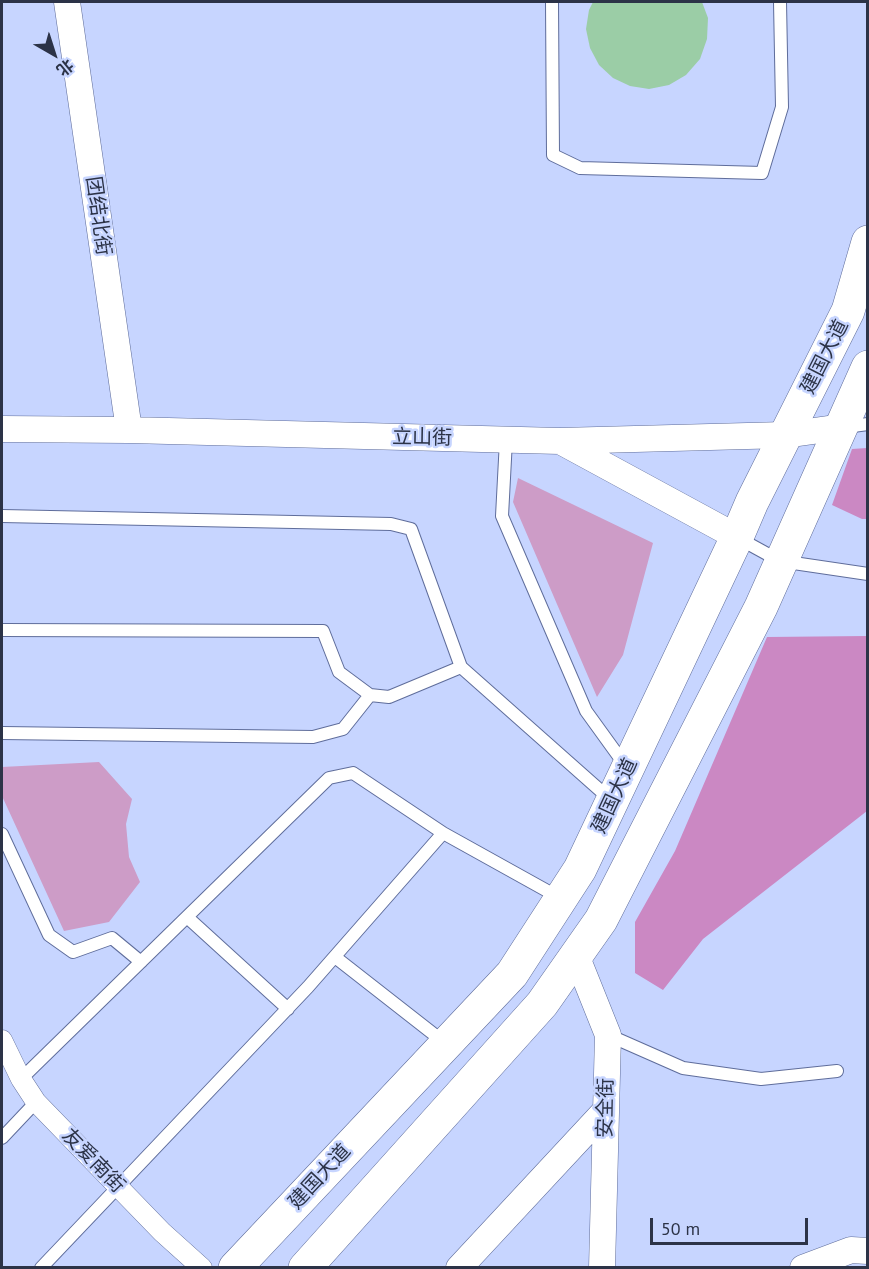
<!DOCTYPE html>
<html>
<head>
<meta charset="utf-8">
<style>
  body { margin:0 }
  #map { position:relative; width:869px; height:1269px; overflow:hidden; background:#c7d5ff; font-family:"PT Sans","Noto Sans SC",sans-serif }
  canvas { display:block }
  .frame { position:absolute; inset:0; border:3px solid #2c3347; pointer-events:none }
  .north { position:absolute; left:24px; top:24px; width:60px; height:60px; -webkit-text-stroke:4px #c7d5ff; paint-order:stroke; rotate:141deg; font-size:16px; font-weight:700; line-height:24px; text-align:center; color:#2c3347 }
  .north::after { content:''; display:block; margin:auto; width:21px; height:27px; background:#2c3347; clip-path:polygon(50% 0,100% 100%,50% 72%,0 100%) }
  .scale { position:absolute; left:650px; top:1218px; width:158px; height:27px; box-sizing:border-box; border:3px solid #2c3347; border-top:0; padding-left:8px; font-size:18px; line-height:21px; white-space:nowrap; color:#2c3347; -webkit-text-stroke:4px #c7d5ff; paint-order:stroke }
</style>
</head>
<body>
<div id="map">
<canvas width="869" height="1269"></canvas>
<div class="frame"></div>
<div class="north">北</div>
<div class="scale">50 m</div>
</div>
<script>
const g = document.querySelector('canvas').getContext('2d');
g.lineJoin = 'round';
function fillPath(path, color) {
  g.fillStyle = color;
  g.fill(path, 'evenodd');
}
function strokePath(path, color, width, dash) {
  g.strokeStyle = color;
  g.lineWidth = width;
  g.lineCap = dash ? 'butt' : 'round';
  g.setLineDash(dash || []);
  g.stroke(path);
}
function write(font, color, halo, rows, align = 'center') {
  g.font = font + ' "PT Sans","Noto Sans SC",sans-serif';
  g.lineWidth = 5;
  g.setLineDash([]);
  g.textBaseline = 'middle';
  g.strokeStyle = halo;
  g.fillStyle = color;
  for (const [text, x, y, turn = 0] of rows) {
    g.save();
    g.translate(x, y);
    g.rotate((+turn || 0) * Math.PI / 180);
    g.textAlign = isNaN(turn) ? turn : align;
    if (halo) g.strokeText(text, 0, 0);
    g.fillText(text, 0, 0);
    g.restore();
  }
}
const green = new Path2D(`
  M518 478 653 543 623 655 597 697 513 502Z
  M99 762 132 799 126 824 129 857 140 882 109 922 64 931 2 796V767Z`);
const forest = new Path2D(`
  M867 448V519H862L832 505 852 449Z
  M867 636V811L703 939 663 990 635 973V922L675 851 767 637Z`);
const building = new Path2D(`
  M593 2H702L708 18 707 39 700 59 686 75 669 85 649 89 630 86 613 78 599 65 590 48 586 29 589 10Z`);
const service = new Path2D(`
  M552 2 553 155 580 168 762 173 782 107 780 2
  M845 427 868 424
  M506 440 502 516 586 711 625 765
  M2 516 391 524 411 529 461 667
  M738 538 780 561 868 574
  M2 630 323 631 339 672 370 695
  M2 733 313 737 343 729 370 695 389 697 461 667 611 800
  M2 834 49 935 73 952 112 938 141 962
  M187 917 288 1009
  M335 957 445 1043
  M608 1035 683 1068 761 1079 837 1071
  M21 1079 329 778 353 773 443 833 560 898
  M2 1138 36 1102
  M41 1268 308 987 443 833`);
const pedestrian = new Path2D(`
  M2 1040 21 1079 36 1102 162 1232 202 1268`);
const minor = new Path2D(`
  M67 2 129 430
  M2 429 129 430 560 441 785 435 842 427
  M560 441 737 537
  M576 955 608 1035 602 1268
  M459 1268 606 1110
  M803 1268 851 1250 868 1251`);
const trunk = new Path2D(`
  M235 1268 512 974 580 869 737 537 752 502 848 311 868 242
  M305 1268 542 1004 601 920 761 607 868 367`);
const streetNames = [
  ["团结北街",98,216,82],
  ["建国大道",825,357,-63],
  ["立山街",422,438,1],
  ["建国大道",615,796,-65],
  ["安全街",606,1108,-89],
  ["友爱南街",93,1161,46],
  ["建国大道",320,1177,-47]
];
fillPath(green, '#cd9cc7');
fillPath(forest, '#cb88c3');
fillPath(building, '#9bcda6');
strokePath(service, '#5f6d9b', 14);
strokePath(pedestrian, '#5f6d9b', 21);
strokePath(minor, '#5f6d9b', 27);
strokePath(trunk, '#5f6d9b', 34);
strokePath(service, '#fff', 12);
strokePath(pedestrian, '#fff', 20);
strokePath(minor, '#fff', 26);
strokePath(trunk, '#fff', 33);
write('20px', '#2c3347', '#c7d5ff', streetNames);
</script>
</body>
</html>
